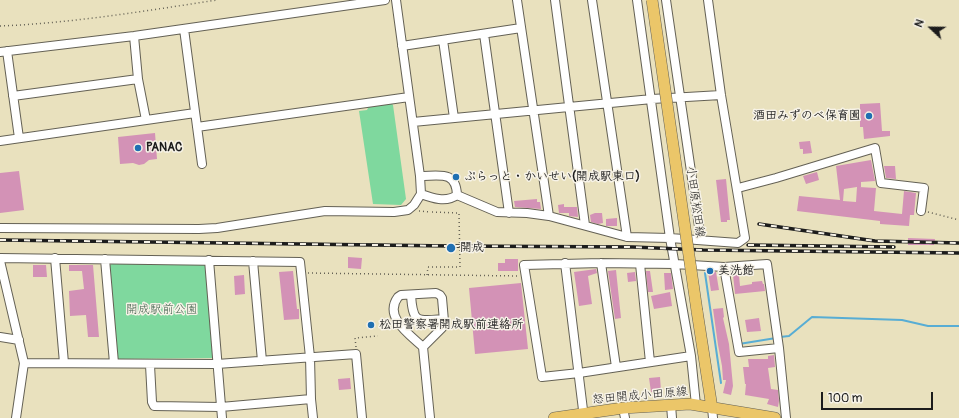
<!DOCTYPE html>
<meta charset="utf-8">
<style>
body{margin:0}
#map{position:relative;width:959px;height:418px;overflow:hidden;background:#e9e1be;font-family:Pangolin,sans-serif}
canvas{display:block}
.north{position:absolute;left:911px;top:8px;width:40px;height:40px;-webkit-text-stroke:3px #f7f3e8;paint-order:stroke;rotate:292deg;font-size:11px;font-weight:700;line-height:16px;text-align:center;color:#1c1c1c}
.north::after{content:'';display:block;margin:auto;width:14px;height:18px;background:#1c1c1c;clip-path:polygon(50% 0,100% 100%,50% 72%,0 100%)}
.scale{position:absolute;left:821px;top:392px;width:112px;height:18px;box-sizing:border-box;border:2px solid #1c1c1c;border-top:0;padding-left:5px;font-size:12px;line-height:14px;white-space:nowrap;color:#1c1c1c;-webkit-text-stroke:3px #f7f3e8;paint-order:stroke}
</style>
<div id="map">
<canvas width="959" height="418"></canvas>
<div class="north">N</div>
<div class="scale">100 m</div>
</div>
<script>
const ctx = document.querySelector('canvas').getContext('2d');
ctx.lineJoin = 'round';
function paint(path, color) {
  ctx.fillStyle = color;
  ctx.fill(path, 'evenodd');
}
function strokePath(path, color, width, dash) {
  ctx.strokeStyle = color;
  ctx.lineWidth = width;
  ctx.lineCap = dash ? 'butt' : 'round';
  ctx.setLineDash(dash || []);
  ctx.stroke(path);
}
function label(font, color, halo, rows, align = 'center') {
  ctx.font = font + ' Pangolin,"Klee One",sans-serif';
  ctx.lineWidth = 3;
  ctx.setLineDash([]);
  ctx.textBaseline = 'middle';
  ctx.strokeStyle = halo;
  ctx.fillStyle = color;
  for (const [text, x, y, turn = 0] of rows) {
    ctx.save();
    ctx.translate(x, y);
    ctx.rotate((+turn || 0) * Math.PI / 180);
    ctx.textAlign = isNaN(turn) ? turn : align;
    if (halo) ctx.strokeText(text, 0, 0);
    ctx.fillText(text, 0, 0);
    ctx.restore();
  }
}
paint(new Path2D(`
 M391,103L393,105L406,199L401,205L373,204L359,111L367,110L369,106Z
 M114,262H206L215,358L117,359L109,266Z`), '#7fd89e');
strokePath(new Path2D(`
 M705,273L721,383
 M780,337L789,336L812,317L902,320L928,326H959
 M739,344L776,338`), '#58add4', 2);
paint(new Path2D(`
 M880,103L882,131H890V136L864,139L863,127H860V104Z
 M155,133L157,159L149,160L144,164L139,165L133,163L120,164L118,137Z
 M810,141L812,153L803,154V149H800L799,142Z
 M871,160L875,181L861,182V187H859L876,188L874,211L902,214L904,191L916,193L914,215H910L909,226L880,224V221L797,211L799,196L840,200L836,166ZM857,187L856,202L843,201L844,189Z
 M884,166H895L896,179L886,178Z
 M19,171L24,210L0,213V173Z
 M817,172L819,180L806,184L803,176Z
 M726,179L730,220H727V222H721L716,180Z
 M537,199V202H540L541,209L515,207L514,201Z
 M564,204V207H577L578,217L569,216V213H559L558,205Z
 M595,213H602L603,223L598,224L591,222L590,215Z
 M617,218V226H606V219Z
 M908,238L935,239L934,245H908Z
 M348,257L362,258L361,269L348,268Z
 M505,259H518V271H498V263H505Z
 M33,265H46L47,277H33Z
 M69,265H93L99,337H88L86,315L70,316L69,291L84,289L82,271H69Z
 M596,269L597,273L588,276L592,304L579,306L574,272Z
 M616,270L621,318L615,319L608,271Z
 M293,271L297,309H299V319L284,320L279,272Z
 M646,271H650L653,292H648Z
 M635,272L636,281L628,282L627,273Z
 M708,272H716L719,290L711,291Z
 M664,273H671L673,289L665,290Z
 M244,275L245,294L235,295L234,276Z
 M733,275H739L740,286L752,284V282L762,281L763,284H764L765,291L735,294Z
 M521,283L528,349L475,354L469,288Z
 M670,292L672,306L654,309L651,296Z
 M723,308L724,317L723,318L729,344L733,386L731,395L723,393L726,380H723L722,366L718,345L713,309Z
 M759,318L761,331L747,332L745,320Z
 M774,355L775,367L768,368L771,389L778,390L779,401L778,407L767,404L769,399L745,395L746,384H745L743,367H749L748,359H768V356Z
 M660,377L661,391L651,392L649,378Z
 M350,378L351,389L339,390L338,379Z`), '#d392b6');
const minor = new Path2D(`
 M517,0L549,216
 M555,0L585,225
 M592,0L627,237
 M666,0L701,240
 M708,0L721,95L745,238L738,243L670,238L691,356L579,373L542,377L524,265L601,263L675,264L724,267L767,264L779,348L786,418
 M184,29L202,164
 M484,34L509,213
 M134,36L138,79
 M443,40L454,118
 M402,46L521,28
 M7,51L19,138
 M0,52L134,36L385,0
 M13,96L138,79L146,120
 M413,122L652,99L721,95
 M197,127L409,97
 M0,141L195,113
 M420,176C439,176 456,170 457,195C446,203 432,198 421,194
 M738,188L776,178L875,148L881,183L924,188L921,211
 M457,195L497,212L527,213L549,216L627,237L670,238L637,0
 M0,228L199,229L217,228L325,211L394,212L408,210L414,205L421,194L420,176L396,0
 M0,258L300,262L310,357L311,399L313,418
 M55,258L64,363
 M105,259L114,363
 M209,260L222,418
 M0,261L24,363L16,418
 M253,261L262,361
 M565,263L584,418
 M601,263L616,367
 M640,264L650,362
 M724,267L739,352L779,348
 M411,295C413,324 417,321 444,319
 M0,337L19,340
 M423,347L442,328L444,321L442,298L440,295L436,293L401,295L398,297C383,317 410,335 423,347L430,418
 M691,356L696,405
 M24,363L217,364L356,354L362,418
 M150,365L152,402L154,406L221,407L311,399
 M671,405L672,418
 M623,408L625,418
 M712,408L713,418`);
const major = new Path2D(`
 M697,311L712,408
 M554,418L623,408L690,404L775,418`);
strokePath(minor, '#646155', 10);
strokePath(major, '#646155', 12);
strokePath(new Path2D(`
 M0,26C73,23 145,11 217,0
 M419,211L431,212
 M928,212L959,220
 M308,273L518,276
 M427,275L428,267
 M356,347L355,338L378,336`), '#646155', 1.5, [1, 3]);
strokePath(minor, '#fff', 8);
strokePath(major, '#ebc669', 11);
const rail = new Path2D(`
 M759,224L875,241L959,243
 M0,240L451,246L633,247L703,250L959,253
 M748,245L894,247`);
strokePath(rail, '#1c1c1c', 3.5);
strokePath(rail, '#f7f3e8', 2, [6]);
const majorBridge = new Path2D(`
 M652,0L697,311`);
strokePath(majorBridge, '#646155', 12, []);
strokePath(new Path2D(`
 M428,267H460L459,213L431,212`), '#646155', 1.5, [1, 3]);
strokePath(majorBridge, '#ebc669', 11);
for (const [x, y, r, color] of [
 [869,116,4,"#1f6fb2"],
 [138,148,4,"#1f6fb2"],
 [456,177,4,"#1f6fb2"],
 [451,248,5,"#1f6fb2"],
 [710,271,4,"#1f6fb2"],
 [371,325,4,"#1f6fb2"]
]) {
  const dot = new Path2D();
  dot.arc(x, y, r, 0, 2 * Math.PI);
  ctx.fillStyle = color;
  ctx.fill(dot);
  strokePath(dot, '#f7f3e8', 1.5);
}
label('bold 12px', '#1c1c1c', '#f7f3e8', [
 ["酒田みずのべ保育園",861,116,"right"],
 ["PANAC",146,148],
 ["ぷらっと・かいせい(開成駅東口)",464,177],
 ["開成",460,248],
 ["美洗館",718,271],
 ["松田警察署開成駅前連絡所",379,325]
], 'left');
label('12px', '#1c1c1c', '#f7f3e8', [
 ["小田原松田線",695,202,82],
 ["怒田開成小田原線",640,396,-5]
]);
label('12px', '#3f5e4a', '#f7f3e8', [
 ["開成駅前公園",162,310]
]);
</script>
